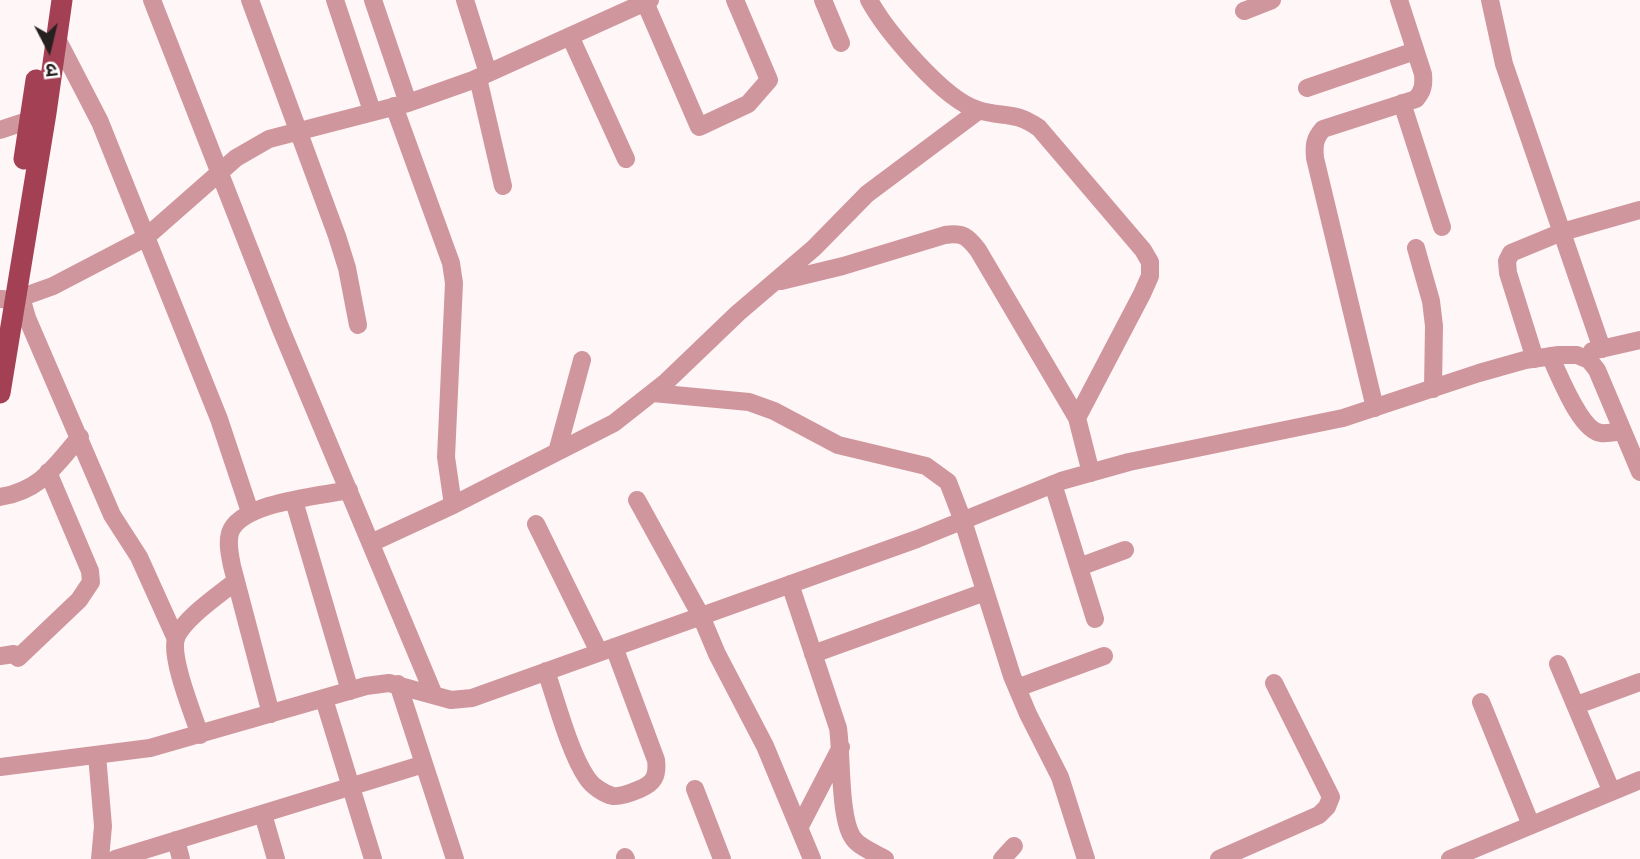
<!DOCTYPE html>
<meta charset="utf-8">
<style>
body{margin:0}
#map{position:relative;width:1640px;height:859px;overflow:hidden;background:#fef6f7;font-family:Cabin,"Noto Sans Devanagari",sans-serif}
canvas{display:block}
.north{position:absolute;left:14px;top:14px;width:70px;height:70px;-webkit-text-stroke:5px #fff;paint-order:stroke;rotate:173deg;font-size:19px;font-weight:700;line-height:28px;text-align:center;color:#272021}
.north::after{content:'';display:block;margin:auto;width:24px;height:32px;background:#272021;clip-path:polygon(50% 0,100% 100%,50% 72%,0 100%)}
</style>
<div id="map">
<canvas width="1640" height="859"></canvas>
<div class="north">उ</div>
</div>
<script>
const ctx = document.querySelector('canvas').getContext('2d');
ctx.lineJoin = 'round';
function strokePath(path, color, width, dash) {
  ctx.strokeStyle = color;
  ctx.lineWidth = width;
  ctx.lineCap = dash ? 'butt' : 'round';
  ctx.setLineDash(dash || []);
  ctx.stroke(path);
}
strokePath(new Path2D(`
 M152,0L280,327L434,695
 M250,0L337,236L347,268L358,325
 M335,0L372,111
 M373,0L408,103
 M465,0L488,73
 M644,0L699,127L748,104L769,80L735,0
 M823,0L841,43
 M869,0C886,31 944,100 978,110C1003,118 1013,110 1039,128L1143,250L1150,262V276L1142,294L1077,418
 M1490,0L1504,64L1602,349
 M1244,11L1272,0
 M570,36L626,159
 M56,37L100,122L219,419L250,512
 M478,78L503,186
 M1307,88L1415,51
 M1402,103L1442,227
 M394,106L451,263L454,283L446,457L453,505
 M0,130L30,120
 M1416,248L1431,301L1434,326L1433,389
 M781,281L843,266L945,235C963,232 968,237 978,250L1077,418L1091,473
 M21,297L27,318L112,515L139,557L176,639
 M1,299L14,300L53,286L145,238L236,158L269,139L408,103L473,80L650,0
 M1592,351L1640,340
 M1550,356C1559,374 1580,431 1601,433C1607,434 1616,432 1623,431
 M1535,359L1508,273L1507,261L1511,253L1562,232L1640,210
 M653,393L749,402L774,411L838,445L926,466L948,482L963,521L1012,676L1028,714L1060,777L1086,859
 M1375,408L1315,158C1314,146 1314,139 1323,129L1416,99C1423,91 1424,85 1423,74L1399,0
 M557,452L582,360
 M1053,484L1095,619
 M0,497C41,490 54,467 80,437
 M637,500L701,616L717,654L765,746L812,859
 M294,501L350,691
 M536,524L599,652
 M371,543L453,505L614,423L666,382L738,313L814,248L867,194L978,111
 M1079,567L1125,550
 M790,584L838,728C842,754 839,819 853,838C859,847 875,853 885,859
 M813,654L985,592
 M0,656L14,654L18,658L79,600L91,582L90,571L48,472
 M1558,664L1611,790
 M546,671C556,700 570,754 587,778C592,786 604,794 613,796C620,797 633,792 640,789C654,783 658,776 656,760L614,647
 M398,684L455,859
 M1017,688L1104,656
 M324,699L373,859
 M1481,702L1531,825
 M1577,705L1640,682
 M271,714L232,566C230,555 227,544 230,533C240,502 321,496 349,490
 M200,735C193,714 170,658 176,638C183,619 220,594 236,581
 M97,755L103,826L100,859
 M0,767L150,748L366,686L389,683L451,700L472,698L917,539L1061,481L1129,462L1343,418L1479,373L1525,360L1559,355H1577L1589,360L1597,370L1640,472
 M695,789L722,859
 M263,814L276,859
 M799,828L841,747
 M176,840L181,859
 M625,857L626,859
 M115,859L424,764
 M1002,859L1014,846
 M1219,859L1319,815L1327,807L1331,797L1274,683
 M1450,859L1640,780`), '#d0969d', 18);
strokePath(new Path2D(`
 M24,159L36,80
 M0,393L46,113L62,0`), '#a34053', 21);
</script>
